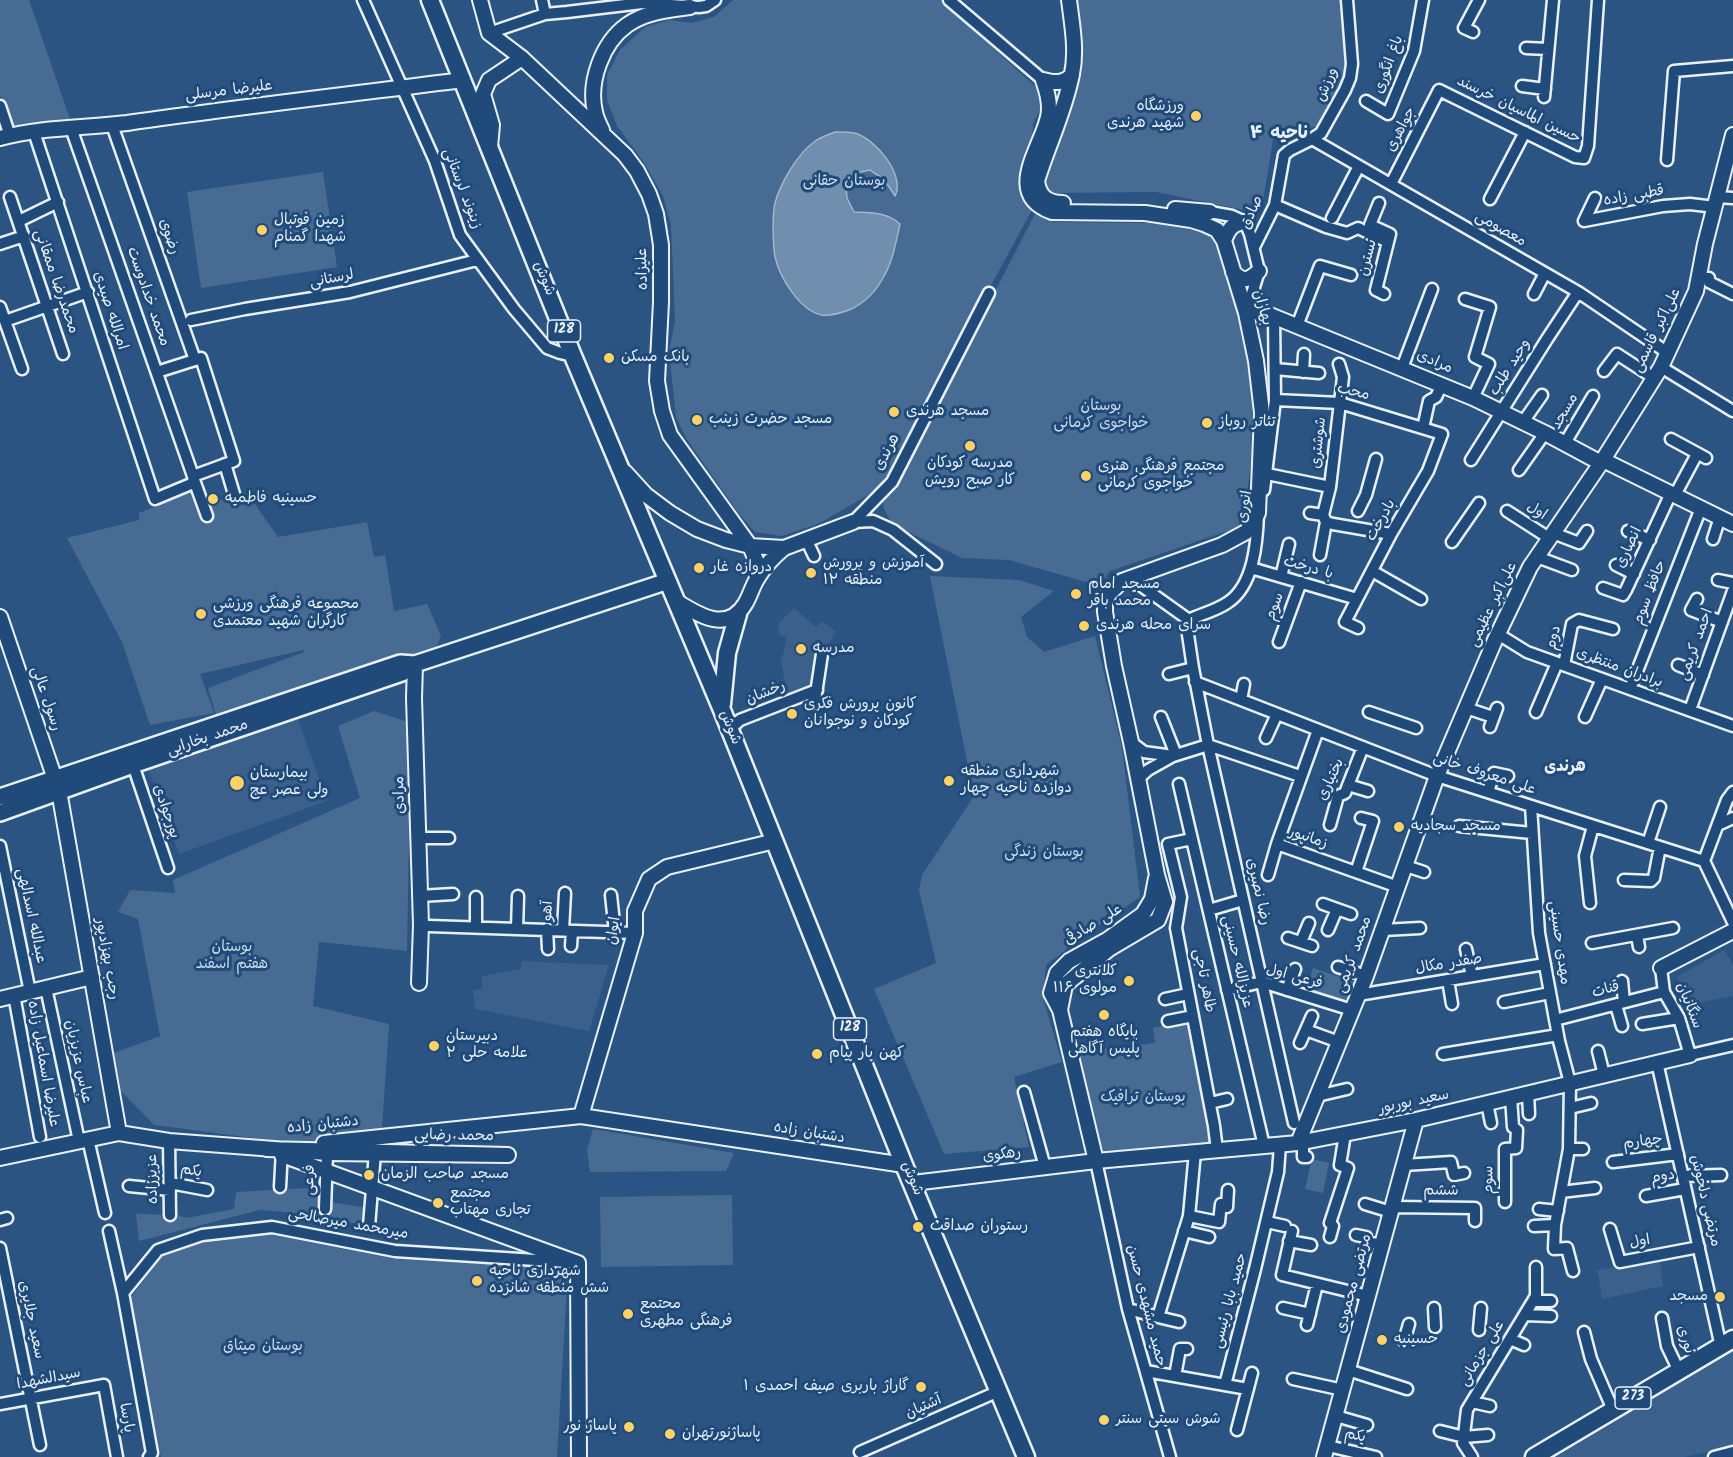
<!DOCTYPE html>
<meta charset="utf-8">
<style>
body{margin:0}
canvas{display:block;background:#2b5482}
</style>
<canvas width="1733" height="1457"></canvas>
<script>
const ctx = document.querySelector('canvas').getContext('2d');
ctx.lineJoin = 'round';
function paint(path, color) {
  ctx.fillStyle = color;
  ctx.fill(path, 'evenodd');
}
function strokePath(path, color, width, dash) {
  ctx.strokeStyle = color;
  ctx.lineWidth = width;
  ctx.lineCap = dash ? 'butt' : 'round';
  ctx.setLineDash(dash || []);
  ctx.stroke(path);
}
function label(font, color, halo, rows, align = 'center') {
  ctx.font = font + ' Kalam,"Playpen Sans Arabic",sans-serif';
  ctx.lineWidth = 6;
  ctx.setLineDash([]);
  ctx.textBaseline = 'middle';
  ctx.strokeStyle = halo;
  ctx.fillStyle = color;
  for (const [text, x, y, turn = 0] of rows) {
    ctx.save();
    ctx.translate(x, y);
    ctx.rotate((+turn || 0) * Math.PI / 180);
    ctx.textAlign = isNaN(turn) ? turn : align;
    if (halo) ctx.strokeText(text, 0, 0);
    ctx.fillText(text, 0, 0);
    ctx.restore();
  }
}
paint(new Path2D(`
 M794,608L816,627L823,621L836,632L830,642L827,652L818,646L812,686L788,697L781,663L787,637L779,635L778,624Z
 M295,711L327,801L179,854L147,765Z
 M1724,950L1733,965V996L1687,1005L1677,977Z
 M522,961L609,965L589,1031L475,1009L473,990L482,989V976L520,969Z
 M1660,1260L1663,1286L1602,1299L1597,1270Z
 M1733,1351V1446L1685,1457H1556Z`), '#3a608b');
paint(new Path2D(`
 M0,0H29L70,119L10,126L0,94Z
 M733,0H940L1037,88L1044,102L1033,124L1032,142L1023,172V190L1032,210L930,398L895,471L875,491L820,523L782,536L755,532L740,515L713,477L686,438L676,417L669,352L675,321L671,225L663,196L643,161L617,126L607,100V75L620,50L645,27L670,20L691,23L714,17Z
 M1075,0H1342L1348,63L1343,87L1318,127L1295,128L1274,134L1262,207L1258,213L1156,192L1050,193L1044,188L1072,106L1078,76Z
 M323,172L337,267L201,288L187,192Z
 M1035,214L1053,222L1151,223L1208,233L1219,250L1241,315L1245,334L1252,406L1251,462L1244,519L1236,528L1110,571L1100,586L1009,560L962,558L892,524L884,509L883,501L891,492Z
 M193,487L197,506L247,493L278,537L367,522L374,557L385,555L394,611L427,604L441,636L437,646L217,718L208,688L304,652V650L200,674L214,713L150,725L122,642L67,538L139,520V513L156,506L155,503Z
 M930,576L1019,580L1054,591L1021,617L1027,637L1044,652L1095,636L1122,747L1140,897L1081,938L1046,965L1043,998L1062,1062L1014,1077L1029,1147L944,1154L874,989L936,963L919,890L922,875L974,796Z
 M374,711L411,723L407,951L319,942L313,1006L389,1024L381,1143L284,1142L154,1125L121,1091L114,1053L160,1036L138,919L118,912L130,890L175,893L173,880L360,798L338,726Z
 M1313,968L1355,982L1348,1004L1306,991Z
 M1188,1021L1209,1144L1099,1157L1075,1052L1155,1043L1153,1028Z
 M593,1129L734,1153L726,1171L590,1172L587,1150Z
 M1312,1159L1329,1163L1323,1193L1305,1189Z
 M328,1187L330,1202L369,1208V1226L305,1214L260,1210L139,1241L136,1214L178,1215L186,1218L234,1209L236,1192Z
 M732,1195L733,1265L601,1267L600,1197Z
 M273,1235L394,1259L568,1269L557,1457H161L131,1297L163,1256L204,1242Z`), '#476b93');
const water = new Path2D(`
 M835,132C841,132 848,132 854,133C874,137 906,175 895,196C888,184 882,177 870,170L856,173L846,185L847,198L854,212C871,213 887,212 900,224C896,241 893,261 884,276C876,292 865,303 849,310C841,313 831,316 822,315C800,311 780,278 775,257C773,246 772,214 775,203C780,184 798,153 814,142C820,137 828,135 835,132Z`);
paint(water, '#708ead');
strokePath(water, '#a0b6cb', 1.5);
const minor = new Path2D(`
 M363,0L435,161L460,235L514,309L547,348L560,353L573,356
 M542,0L545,14
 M949,0L1043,80
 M1473,32L1464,28L1479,0
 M489,33L545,14L567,12L642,3L699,7L706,6L715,0
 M1526,48L1548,49
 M1522,86L1545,89
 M1544,97L1553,0
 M1366,101L1388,114L1414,51L1423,0
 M0,106L10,136
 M112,125L195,360
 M71,128L193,476
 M34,132L155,499L191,484L194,480L193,476L234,461L201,358L157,372
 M1312,139L1578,292L1668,353
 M1667,160L1674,71L1733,66
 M1391,184L1439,90L1575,157L1584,158L1588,146L1598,0
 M10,197L63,354
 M1717,197L1733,198
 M1595,198L1584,221L1663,206L1690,204L1715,207
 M1490,199L1525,132
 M1379,203L1370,225L1390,234L1376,290L1384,294
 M1275,205L1326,227L1347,233L1358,228L1388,242
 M1210,212L1232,216L1245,222L1250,234L1259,271L1246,313
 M1332,218L1359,166
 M19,221L58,202
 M0,244L24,236
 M1254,247L1275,205L1284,155L1290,150L1312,139L1321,133L1345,90L1350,78L1352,64L1347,0
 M1699,278H1709V282L1733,294
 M1534,294L1545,273
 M1465,299L1490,307L1475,357L1489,364L1473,398
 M0,307L22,369
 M191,320L245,309L350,292L477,260
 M5,321L88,292
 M1297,326L1320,266L1351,275
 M1661,367L1733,411
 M1402,368L1432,289
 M1275,369L1319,373
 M1604,371L1617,354L1654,378
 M1303,372L1304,354
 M1275,400L1340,403L1442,434L1428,471L1391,534L1345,622L1358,628
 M1523,422L1542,395
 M1423,428L1429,401L1436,397L1442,384
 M1671,439L1706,458
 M1565,443L1593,396
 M1471,460L1547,339L1578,292
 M225,464L234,494
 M1519,470L1545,433
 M1267,474L1330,487
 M194,480L207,516
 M1264,490L1275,400L1274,317
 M1675,495L1697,454
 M1358,511L1366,495L1376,459
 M1507,511L1549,538
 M1310,513L1323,515
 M853,522L892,482L989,293
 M853,522L873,521L893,530L936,564
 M1326,522L1333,524L1391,534
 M1628,531L1650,540
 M1553,533L1579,543L1587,531
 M806,539L814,556
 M1713,539L1720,517
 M1452,542L1479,503
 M1320,555L1326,522L1323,515L1330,487L1343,377L1339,364
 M1537,557L1572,570
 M1616,565L1634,574
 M1251,568L1357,599
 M1372,571L1421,599
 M1281,577L1289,544
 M1718,580L1733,583
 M1123,582L1140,585L1189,620
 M1603,588L1623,595L1626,590L1671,493
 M1697,599L1691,610L1722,622
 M1189,620L1187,628L1193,668L1208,745L1294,1123
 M1189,620C1201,614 1215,611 1227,603C1254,586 1257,542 1258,514
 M1498,634L1527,652L1733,726
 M1279,642L1301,582
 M1564,665L1572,624L1579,620L1613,629
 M1678,665L1703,675
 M1169,674L1193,668
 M1195,682L1437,776L1704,861L1733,922
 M1630,689L1701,508
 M815,700L822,654
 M1241,700L1244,684
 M1466,708L1493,717
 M1690,710L1733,591
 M1369,712L1416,728
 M1536,712L1557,663
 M1161,717L1176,755
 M1585,717L1602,679
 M1490,727L1497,708
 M729,730L740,720L817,690
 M1318,730L1277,844L1398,887
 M1266,738L1277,714
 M1131,742L1144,752L1173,756L1148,770L1138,779
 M1173,756L1208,745L1300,776
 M133,765L168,868
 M1179,784L1264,1146
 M1348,785L1368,791
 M1488,792L1494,773L1508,776
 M1531,806L1539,933L1559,1041L1570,1083L1569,1149L1555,1225L1554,1249L1567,1248L1573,1271
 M1330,825L1338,796L1345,793L1363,747
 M1718,825L1733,818
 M1459,826L1532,833
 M418,838H449
 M1192,839L1168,844L1181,897L1176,928L1214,1126L1217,1150
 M1648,843L1660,807
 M0,846L30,992
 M1704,861L1727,800L1733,792
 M1406,866L1424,872
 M1356,872L1373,821L1361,818
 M1268,875L1277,844
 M1624,880L1651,881L1654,878L1660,847
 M611,895L615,932
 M420,896L453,894
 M1590,903L1585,856L1593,826
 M1323,904L1351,914
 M1209,910L1243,900
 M429,926L635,933
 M476,927V897
 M517,929L518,896
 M547,929L548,949
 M563,930L565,893
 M1328,930L1337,909
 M1383,930L1420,928
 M1637,935L1639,947
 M1288,938L1312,946
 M1301,942L1309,923
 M1592,943L1673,928
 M571,946L572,931
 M1466,949L1472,976
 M1338,967L1366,976
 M1661,968L1664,992L1679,1018L1690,1055L1733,1045
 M1448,980L1452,1004
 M1622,981L1624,1002
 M46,988L79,1141
 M1227,990L1262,982L1352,1010
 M1287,990L1295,969
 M14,995L40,1137
 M1358,995L1545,964
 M1165,999L1188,994
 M1504,1002L1550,993
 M1616,1005L1622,1026
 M1555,1020L1664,992
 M1168,1021L1193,1016
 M1642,1024L1679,1018
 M1306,1030L1339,1042
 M1300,1043L1312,1016
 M1598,1051L1604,1075
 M1443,1054L1558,1035
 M1657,1062L1721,1347
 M1024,1092L1045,1167
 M1528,1093L1529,1114
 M1317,1096L1347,1089
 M1210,1103L1227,1099
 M1487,1103L1491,1123
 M1570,1108L1591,1103
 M88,1139L105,1213
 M169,1141L170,1215
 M1303,1142V1157H1307
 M1569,1149H1583
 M1096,1161L1128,1309L1170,1457
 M1613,1162L1678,1154
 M1404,1165L1451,1162L1454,1175L1464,1173
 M1683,1176L1721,1175
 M170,1183L207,1190
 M129,1186L170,1190
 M280,1187L282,1150
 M1561,1192L1595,1188
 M1646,1196L1685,1189
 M1505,1202V1149L1516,1148L1517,1130L1513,1127L1511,1097
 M1365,1204L1391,1212
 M1393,1207L1475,1208V1221
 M325,1209L327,1153
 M1539,1209L1558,1211
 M1189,1216L1219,1222L1221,1204L1227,1207L1228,1190
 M0,1220L7,1218
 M1267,1222L1285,1226
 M369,1226L375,1153
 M1534,1226L1555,1225
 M1610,1229L1620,1262L1699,1247
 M109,1231L123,1293
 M1184,1231L1209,1237
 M1292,1231L1282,1275L1368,1296
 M1356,1235L1366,1237L1367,1243L1383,1244
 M1330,1237L1333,1226L1330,1223L1348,1168L1340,1165L1345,1134
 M1289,1241L1311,1245
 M0,1248L40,1445
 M1533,1301H1551
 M1283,1308L1310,1314
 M1434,1308L1435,1327
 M1128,1309L1158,1317L1189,1216L1195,1152
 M1525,1315L1551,1316
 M1158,1317L1179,1322
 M1662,1318L1667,1346L1679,1371
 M1307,1325L1317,1284
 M1479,1330L1481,1308
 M1584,1332L1591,1359L1613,1410
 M1510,1339L1524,1345
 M1404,1341L1409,1324
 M1348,1370L1407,1389
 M1146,1371L1225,1385L1255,1269L1278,1172L1280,1145
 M1175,1376L1180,1349H1187
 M1293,1379L1343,1390
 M1225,1385L1248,1389
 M1472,1402L1490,1406
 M0,1404L104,1385L117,1457
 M1336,1416L1367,1425
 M1237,1430L1252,1373
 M1440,1431L1464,1437L1488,1435
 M1328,1446L1376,1457
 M860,1452L999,1391
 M149,1457L152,1453L123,1293L158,1250L202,1235L272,1227L395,1251L567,1262
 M1472,1457L1463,1443L1467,1410L1536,1296V1267
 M1714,1457L1733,1452`);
const tertiary = new Path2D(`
 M480,0L489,33L522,58L625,155L637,171L649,194L656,214L661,245V302L657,381L662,411L670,435L750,546L761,572
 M1043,80C1047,91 1051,105 1048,117C1041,149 1003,194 1052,212L1145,213L1191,220L1204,224L1217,230L1224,241L1246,313L1256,361L1262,413L1258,513L1251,526L1246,532L1222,545L1122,581L1109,594L1105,603V612L1114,666L1131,742L1157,875L1165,902L1158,920L1109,949L1065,985L1060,1010
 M1043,80C1055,83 1063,84 1072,75
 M602,130C599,124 596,118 595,112C588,82 602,43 627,25C645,12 668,10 690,7
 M0,138C41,127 85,128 127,123C239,107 351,94 463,80
 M490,147L492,125L483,94L489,80L522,58
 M1063,203C1047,203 1039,196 1037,181C1048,145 1065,111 1072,74C1077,50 1072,24 1069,0
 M1175,209L1210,212
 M1224,241C1228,230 1232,223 1245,222
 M1233,272C1244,283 1249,280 1259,271
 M1246,313L1255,312L1265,313L1473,398L1545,433L1601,463
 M1603,460L1733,524
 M625,472L646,495L670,513L697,529L726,540L750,546L784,548L853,522
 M676,601C697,614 727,634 745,604C750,596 752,587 757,579C764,567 773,557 784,548
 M0,617L59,791L119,1133
 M415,664L414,698L421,925L419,983
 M1661,968L1733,931
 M0,999L92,977
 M581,1116L635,933V911L649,879L667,867L775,841
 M324,1143L581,1116L904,1165
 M1298,1143L1366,976L1437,776L1495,640L1530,567L1601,463L1661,367L1696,291L1705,244L1733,135
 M282,1155L578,1263L579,1457
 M0,1158L119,1133L169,1141L327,1153L508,1155L266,1149
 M1096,1161L1060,1010L1051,993L1057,973L1069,961L1107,940L1143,914L1152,899L1156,878
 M913,1183L1096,1161L1298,1143L1416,1120L1690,1055
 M1324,1457L1416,1120`);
const secondary = new Path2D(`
 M0,797L400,663L415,664
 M0,813L133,765L402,673L415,664L668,581`);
const primary = new Path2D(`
 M430,0L573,356L722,710L904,1165L1026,1457
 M722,704L727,653L738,614
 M1534,1457L1733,1339`);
strokePath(minor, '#e8f1f8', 15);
strokePath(tertiary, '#e8f1f8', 18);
strokePath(secondary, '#e8f1f8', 20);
strokePath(primary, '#e8f1f8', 21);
strokePath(minor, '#1f4a7a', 10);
strokePath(tertiary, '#1f4a7a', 14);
strokePath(secondary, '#1f4a7a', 15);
strokePath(primary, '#1f4a7a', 16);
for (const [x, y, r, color] of [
 [1196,116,6,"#ffd166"],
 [262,230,6,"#ffd166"],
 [609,358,6,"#ffd166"],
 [894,412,6,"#ffd166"],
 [697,420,6,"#ffd166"],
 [1207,423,6,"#ffd166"],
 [970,446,6,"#ffd166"],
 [1086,476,6,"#ffd166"],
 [213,499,6,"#ffd166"],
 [699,568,6,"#ffd166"],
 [811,573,6,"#ffd166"],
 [1076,594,6,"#ffd166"],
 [201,614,6,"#ffd166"],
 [1084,626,6,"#ffd166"],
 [801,649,6,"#ffd166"],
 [792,714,6,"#ffd166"],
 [949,781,6,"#ffd166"],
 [237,783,8,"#ffd166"],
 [1399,827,6,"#ffd166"],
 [1129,981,6,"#ffd166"],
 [1104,1015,6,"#ffd166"],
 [434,1046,6,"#ffd166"],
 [817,1054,6,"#ffd166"],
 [369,1175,6,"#ffd166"],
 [438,1203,6,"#ffd166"],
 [918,1227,6,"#ffd166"],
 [477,1281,6,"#ffd166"],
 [1720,1297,6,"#ffd166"],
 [628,1314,6,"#ffd166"],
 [1382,1340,6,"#ffd166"],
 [921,1387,6,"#ffd166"],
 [1104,1420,6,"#ffd166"],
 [629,1427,6,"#ffd166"],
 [670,1434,6,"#ffd166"]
]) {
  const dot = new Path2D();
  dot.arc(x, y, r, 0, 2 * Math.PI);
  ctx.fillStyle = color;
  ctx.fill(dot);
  strokePath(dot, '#1f4a7a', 2);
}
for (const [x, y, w] of [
 [564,331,33],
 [850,1029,33],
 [1633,1398,36]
]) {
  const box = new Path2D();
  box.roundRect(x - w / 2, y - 11, w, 22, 4.5);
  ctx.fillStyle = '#1f4a7a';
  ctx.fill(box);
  strokePath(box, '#e8f1f8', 1.5);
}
label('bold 14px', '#e8f1f8', null, [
 ["128",564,331],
 ["128",850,1029],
 ["273",1633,1398]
]);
label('15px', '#e8f1f8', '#1f4a7a', [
 ["باغ انگوری",1390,65,-70],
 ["ورزش",1328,85,-67],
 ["علیرضا مرسلی",229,92,-7],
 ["حسین الماسیان خرسند",1518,111,26],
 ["جواهری",1402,130,-63],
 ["زینوند لرستانی",461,189,69],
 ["قطبی زاده",1634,197,-10],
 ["صادق",1253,213,-66],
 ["معصومی",1500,230,30],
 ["رضوی",168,237,71],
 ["نسترن",1369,258,-76],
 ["علیزاده",644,269,-91],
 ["شوش",543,279,68],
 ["لرستانی",332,280,-11],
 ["محمدرضا ممقانی",55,282,71],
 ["محمد خدادوست",147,297,71],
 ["بهاران",1261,308,74],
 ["امرالله صیدی",109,311,72],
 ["علی‌اکبر قاسمی",1658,331,-64],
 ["مرادی",1434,363,23],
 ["وحید طلب",1511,368,-58],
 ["محب",1353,393,13],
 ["مسجد",1566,412,-60],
 ["شوشتری",1320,443,-84],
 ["هرندی",888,453,-62],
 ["انوری",1246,507,-81],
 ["اول",1536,512,33],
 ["بادرخت",1382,521,-61],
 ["انصاری",1630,548,-65],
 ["با درخت",1308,569,16],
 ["حافظ سوم",1651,593,-69],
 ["علی‌اکبر عظیمی",1494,605,-64],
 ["سوم",1276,607,-70],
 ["دوم",1555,638,-77],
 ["احمد کریمی",1697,645,-70],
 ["برادران منتظری",1619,669,20],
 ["رخشان",766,694,-22],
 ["رسول عالی",45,699,71],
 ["شوش",729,728,68],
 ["محمد بخارایی",208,739,-19],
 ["علی معروف خانی",1484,775,18],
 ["بختیاری",1332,780,-65],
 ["مرادی",401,795,-92],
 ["پورجوادی",165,812,71],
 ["زمانپور",1308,839,19],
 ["رضا نصیری",1257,892,77],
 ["آهو",549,911,-87],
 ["عبدالله اسدالهی",30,916,78],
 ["علی صادقی",1094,926,-32],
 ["ایوان",615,931,-82],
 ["مهدی حسینی",1558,943,82],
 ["محمد کریمی",1355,955,-70],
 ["رجب بهزادپور",106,959,80],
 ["عزیزالله حسینی",1236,962,77],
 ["صفدر مکال",1449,965,-9],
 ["فرعی اول",1294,978,15],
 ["طاهر تاجی",1203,981,79],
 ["قنات",1606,991,-15],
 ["سنگانیان",1688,1006,68],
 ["عباس عزیزیان",77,1062,78],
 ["علیرضا اسماعیل زاده",42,1064,80],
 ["سعید بوربور",1414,1103,-12],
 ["دشتبان زاده",323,1126,-6],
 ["دشتبان زاده",809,1134,9],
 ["محمد رضایی",454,1137,1],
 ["چهارم",1643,1143,-7],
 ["رهکوی",1002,1156,-7],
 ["یکم",191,1172,11],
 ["دوم",1663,1178,-11],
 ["عزیززاده",154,1179,-91],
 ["شوش",911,1179,67],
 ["فرعی",311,1180,-88],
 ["سوم",1490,1180,-91],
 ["ششم",1441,1192,1],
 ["مرتضی دلخوش",1704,1201,77],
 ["میرمحمد میرصالحی",348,1225,10],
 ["اول",1640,1243,-10],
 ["مرتضی محمودی",1355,1284,-75],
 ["حمید بابا رئیسی",1231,1301,-75],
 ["حمید مشهدی حسن",1145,1306,76],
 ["سعید جلایری",30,1320,78],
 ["نوری",1684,1340,72],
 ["علی جزمانی",1483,1354,-59],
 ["سیدالشهدا",49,1380,-11],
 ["آشتیان",924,1408,-24],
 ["پارسا",125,1418,80],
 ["یکم",1355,1437,13]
]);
label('15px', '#e8f1f8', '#1f4a7a', [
 ["ورزشگاه",1184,107,"right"],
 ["شهید هرندی",1184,124,"right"],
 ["زمین فوتبال",274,221],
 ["شهدا گمنام",274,238],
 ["بانک مسکن",621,358],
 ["مسجد هرندی",906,412],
 ["مسجد حضرت زینب",709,420],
 ["تئاتر روباز",1219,423],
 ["مدرسه کودکان",970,464,"center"],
 ["کار صبح رویش",970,481,"center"],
 ["مجتمع فرهنگی هنری",1098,467],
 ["خواجوی كرمانی",1098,484],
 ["حسینیه فاطمیه",225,499],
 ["آموزش و پرورش",823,564],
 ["منطقه ۱۲",823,581],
 ["دروازه غار",711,568],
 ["مسجد امام",1088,585],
 ["محمد باقر",1088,602],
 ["مجموعه فرهنگی ورزشی",213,605],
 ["کارگران شهید معتمدی",213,622],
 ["سرای محله هرندی",1096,626],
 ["مدرسه",813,649],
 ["کانون پرورش فکری",804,705],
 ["کودکان و نوجوانان",804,722],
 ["شهرداری منطقه",961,772],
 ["دوازده ناحیه چهار",961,789],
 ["بیمارستان",250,774],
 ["ولی عصر عج",250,791],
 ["مسجد سجادیه",1411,827],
 ["کلانتری",1117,972,"right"],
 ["۱۱۶ مولوی",1117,989,"right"],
 ["پایگاه هفتم",1104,1033,"center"],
 ["پلیس آگاهی",1104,1050,"center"],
 ["دبیرستان",446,1037],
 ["علامه حلی ۲",446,1054],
 ["کهن بار پیام",829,1054],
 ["مسجد صاحب الزمان",381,1175],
 ["مجتمع",450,1194],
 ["تجاری مهتاب",450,1211],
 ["رستوران صداقت",930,1227],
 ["شهرداری ناحیه",489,1272],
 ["شش منطقه شانزده",489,1289],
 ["مسجد",1708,1297,"right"],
 ["مجتمع",640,1305],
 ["فرهنگی مطهری",640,1322],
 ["حسینیه",1394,1340],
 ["گاراژ باربری صیف احمدی ۱",909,1387,"right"],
 ["شوش سیتی سنتر",1116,1420],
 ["پاساژ نور",617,1427,"right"],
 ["پاساژنورتهران",682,1434]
], 'left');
label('15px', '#d0dde9', '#1f4a7a', [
 ["بوستان حقانی",844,182],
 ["بوستان",1101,407],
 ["خواجوی کرمانی",1101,424],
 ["بوستان زندگی",1044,853],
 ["بوستان",232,948],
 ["هفتم اسفند",232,965],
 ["بوستان ترافیک",1143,1098],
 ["بوستان میثاق",263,1347]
]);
label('bold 16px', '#e8f1f8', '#1f4a7a', [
 ["هرندی",1565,768]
]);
label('bold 18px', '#e8f1f8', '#1f4a7a', [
 ["ناحیه ۴",1279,135]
]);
</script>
